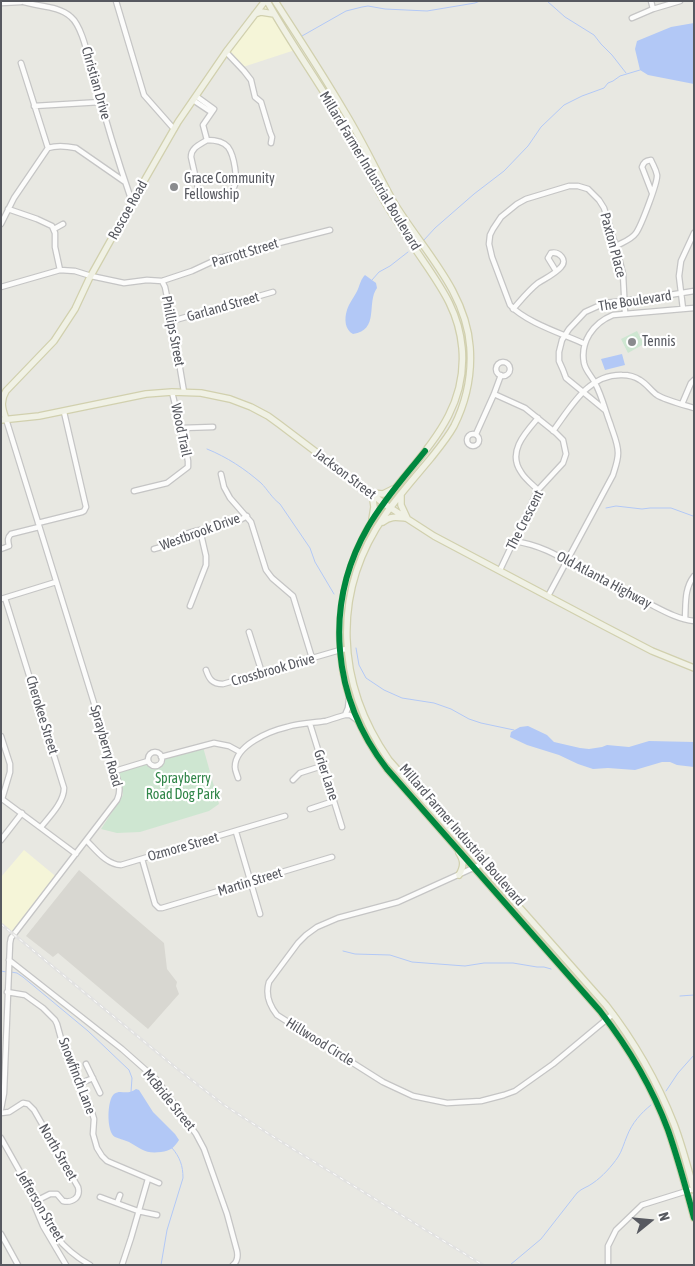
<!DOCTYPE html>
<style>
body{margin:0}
#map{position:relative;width:695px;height:1266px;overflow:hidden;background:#e8e8e2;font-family:"Asap Condensed",sans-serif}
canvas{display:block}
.frame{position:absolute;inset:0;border:2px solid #575960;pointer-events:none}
.north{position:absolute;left:625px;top:1196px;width:50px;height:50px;-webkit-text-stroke:4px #fff;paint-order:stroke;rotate:73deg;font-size:14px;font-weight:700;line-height:20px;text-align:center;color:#575960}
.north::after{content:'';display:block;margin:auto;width:18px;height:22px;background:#575960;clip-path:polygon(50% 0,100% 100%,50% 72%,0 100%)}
</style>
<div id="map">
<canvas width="695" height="1266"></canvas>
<div class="frame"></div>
<div class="north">N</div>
</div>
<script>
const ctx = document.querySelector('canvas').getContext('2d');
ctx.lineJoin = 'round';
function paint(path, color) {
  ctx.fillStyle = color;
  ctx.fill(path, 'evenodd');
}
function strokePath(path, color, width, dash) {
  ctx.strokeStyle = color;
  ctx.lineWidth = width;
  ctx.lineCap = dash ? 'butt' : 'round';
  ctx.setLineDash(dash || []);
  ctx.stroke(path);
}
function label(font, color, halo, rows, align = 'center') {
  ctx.font = font + ' "Asap Condensed",sans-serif';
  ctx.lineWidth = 4.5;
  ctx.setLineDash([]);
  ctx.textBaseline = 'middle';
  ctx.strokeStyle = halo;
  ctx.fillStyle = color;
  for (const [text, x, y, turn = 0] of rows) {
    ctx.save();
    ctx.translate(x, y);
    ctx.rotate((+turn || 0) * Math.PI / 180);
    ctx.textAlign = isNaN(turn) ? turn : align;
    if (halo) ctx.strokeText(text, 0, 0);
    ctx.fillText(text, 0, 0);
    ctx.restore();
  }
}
paint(new Path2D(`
 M264,2L295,50L243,67L226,51Z
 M24,850L59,879L13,934L1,926V877Z`), '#f5f5d8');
paint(new Path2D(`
 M79,870L164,943L167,969L177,982L176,986L179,994L148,1029L58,953L53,957L26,936Z`), '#d8d7d1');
paint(new Path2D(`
 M637,331L644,344L628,353L621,339Z
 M203,747L219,804L209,811L140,832L117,833L101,829L123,795L119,774L122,771L147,764L155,768L161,767L165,759Z`), '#cee6d1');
paint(new Path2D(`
 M694,23V84L648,75L640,70L635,49L637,41L671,27Z
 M365,275L376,283L377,288C366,303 380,330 353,334C345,330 344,319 347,310C349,303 355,296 358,289C360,284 361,279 365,275Z
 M622,354L625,365L605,370L601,359Z
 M528,726L547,735L554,742L580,748L589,749L602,747L607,745L629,747L649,741L694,742V767L677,765L670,762H662L635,770L608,768L593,769L578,764L559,755L527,745L510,737L511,732L520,727Z
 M136,1089L139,1090L153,1112L175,1134L179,1140C174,1148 170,1151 161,1152C145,1154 142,1149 129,1142C125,1140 119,1139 115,1137C106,1132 107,1100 114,1094C121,1089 126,1096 136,1089Z`), '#b2c8f6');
strokePath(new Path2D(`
 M547,1L565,17L594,35L601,44L612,55L626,73
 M302,36L346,11L362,7L368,6L385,9L427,11L475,3L480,1
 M424,240L435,228L474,194L504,171L528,146L541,127L564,105L582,96L604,88L608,83L613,81L620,76L640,70
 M372,280L379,272L390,266L408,252
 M207,449C227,457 245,469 261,483C268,490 271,497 280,504L310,548L315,562L334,594
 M606,508L616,506L642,509L650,508H671L693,516
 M356,648L359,665L366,678L384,690L402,698L434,703L451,709L469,719L481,723L514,730
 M343,951L355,954L390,955L412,962L465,966L484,963H513L537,967H544L551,969
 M1,971L6,972
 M11,972L17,973L23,977L88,1031L129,1070L132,1078L131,1092
 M680,996L694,995
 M666,1091L678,1073L694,1055
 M161,1265L167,1230L183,1178C183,1166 180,1157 172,1148
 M510,1265L541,1239L577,1193C582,1188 588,1187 593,1183C602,1177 612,1166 618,1157C622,1151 624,1143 627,1136C632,1123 641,1113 651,1105`), '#b2c8f6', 1);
const minor = new Path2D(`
 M21,1C36,7 58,5 71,17C83,27 89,62 94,77C105,119 118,161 132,202
 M116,1L144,95L174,129
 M651,1L653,9
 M1,3L21,2
 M632,18L653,9L680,1
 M226,52L244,71L251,80L255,97L261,102L270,132L272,137L271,143
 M21,63L48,148
 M196,96L214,109L203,125L207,140C215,140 223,141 228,147C234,155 239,181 233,189C231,193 226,194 223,195C213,197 205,197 198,188L191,157C191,148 199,145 207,140
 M193,100L211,112
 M34,106L101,102
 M8,209L37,219L52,226L55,233V247L60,270
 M1,224L14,198L48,148C57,145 66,146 76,148L125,182
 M54,229L63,224
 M616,246C623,242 631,240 636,233C641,226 658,182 657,175C656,169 653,165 651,160C645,161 644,162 642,167L652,193
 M162,281L165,287L172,321L184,392
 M1,287L60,270L75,271L91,276L124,283L147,280L162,281L192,271L220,258L330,230
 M513,309C521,300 529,290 538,283C546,278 555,274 561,267C568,260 559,251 551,253L548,258L556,271
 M683,309L679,276L681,261L694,233
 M172,321L273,292
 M585,344C563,334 525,322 510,305L492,257L489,244L490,235L493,229L501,217L517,204L526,199L569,186H578L588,189L599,200L604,208L617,250L623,274L625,313
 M496 369a7 7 0 1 1 14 0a7 7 0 1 1-14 0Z
 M494,394L525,408L556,433L563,440L566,454L563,463L538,490L500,570
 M682,404L691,383L694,380
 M605,410L566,378L563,370L559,361V352L562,340L569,329L585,312L605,303L663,296L694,291
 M538,418C525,433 507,452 521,472C525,479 532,484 538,490
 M181,428L213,427
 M553,431C571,407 588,374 622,375C628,375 634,376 640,380C647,384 651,391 657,395C665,400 684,405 694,408
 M467 440a6 6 0 1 1 12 0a6 6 0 1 1-12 0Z
 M476,434L494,394L501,375
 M221,474L224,487L230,498L251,522L266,570L272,578L293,596L312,658
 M134,491L167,483L188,467V461L186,450L172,392
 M38,523L82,512L84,511L86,507L64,412
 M513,541C545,545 566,561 593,576C610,586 629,594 648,603C662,610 677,619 694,621
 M1,549L9,546C8,541 7,538 11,534L39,527
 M154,549C168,546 174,540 186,534C206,526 229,528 247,516
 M548,596L613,475C615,468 618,461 618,453C618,443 613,433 610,423C605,410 602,396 595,383C592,376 586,372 584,363C580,342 593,323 613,315L694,308
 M5,598L64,788C64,802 50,816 41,827
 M1,599L56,582
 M190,606L206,565V556L200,530
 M685,619C686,604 684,589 694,576
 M249,632L262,673
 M206,670C209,679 212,684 223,684L340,650L347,649
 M349,699L348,708L345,715H350L357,720
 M310,724L342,827
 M1,736L10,764V772L2,799
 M148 759a7 7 0 1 1 14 0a7 7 0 1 1-14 0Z
 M161,757L214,743L229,746L240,752
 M115,771L148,761
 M238,778C237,774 235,771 235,767C235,745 270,731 287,727C300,723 313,723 326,721C332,719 338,717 345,715
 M293,780L300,773L322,766
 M2,799L76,854
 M310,809L334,801
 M236,832L260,914
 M1,840L22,813
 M87,841C96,850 107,865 121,865L285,816
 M142,859L155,904L159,908H162L332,857
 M482,864L398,902L338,918L317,927L306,935L298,943L269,982C265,995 269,1005 277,1015L383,1082L413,1096L447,1103L481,1101L504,1095L515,1091L553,1064L613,1014
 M9,960L122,1049L157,1080L196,1134L204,1149L227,1214L237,1251C238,1256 238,1261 233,1265
 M7,992L25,995L43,1008L55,1020L57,1024L65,1053L90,1106L94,1119L93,1134L97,1148L102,1156L107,1161L114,1164L159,1183
 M86,1064L100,1093
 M79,1084L93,1078
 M1,1109L4,1093L10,943L11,938L117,800C122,790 118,781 115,771L6,419
 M1,1113L9,1112L23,1103L28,1104L34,1110L78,1187C81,1198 72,1203 63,1201L57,1194H50L36,1201L35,1207L43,1226L66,1265
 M1,1138L56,1236C65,1248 76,1257 90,1265
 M100,1197L138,1211L157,1215
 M117,1203L120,1195
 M1,1234L18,1265
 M122,1265L131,1238L148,1179
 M608,1265V1246L616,1230L642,1205L690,1190`);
const major = new Path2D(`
 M267,1C291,44 320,84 345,127C359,152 371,179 386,204C398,224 411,243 424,262C443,290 459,313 462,348C468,416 420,453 384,503C324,584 325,689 387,769L600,1011C628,1047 652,1087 668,1130C678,1159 686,1188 694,1218
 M275,1C299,38 324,76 346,114C363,142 377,172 393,201C421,248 466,290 470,347C472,374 466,402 454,426C448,437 439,448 431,458C416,476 399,495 385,515C331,592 336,684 389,760L606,1005C634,1041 657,1081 674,1124C682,1145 688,1168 694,1190
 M255,14L261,12L274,14
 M6,419C2,409 0,401 6,391L54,341L75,309L89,279L132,202L178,122L226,52L265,1
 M1,420L39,416L146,394L172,392L201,393L230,399L251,407L268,416L279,424L386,505L434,536L604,626L652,651L694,668
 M401,494V505L407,518
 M372,519L374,507L372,493L383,494L393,489
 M383,522C390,516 396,517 405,518
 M459,853C464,861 464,866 459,875`);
strokePath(minor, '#c5c5c5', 7);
strokePath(major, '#d1d0ae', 8);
strokePath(minor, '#fcfcfb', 4.5);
strokePath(major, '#f0f1e5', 5.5);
const rail = new Path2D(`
 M1,924L175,1067L224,1105L280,1141L483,1265`);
strokePath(rail, '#e2e2e1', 3);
strokePath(rail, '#fff', 1, [4]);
strokePath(new Path2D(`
 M425,451C406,475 384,499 368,527C323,605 332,698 387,769L600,1011C628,1047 652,1087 668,1130C678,1159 686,1188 694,1218`), '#00873e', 6);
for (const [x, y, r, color] of [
 [174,187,5,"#8a8b8e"],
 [632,342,5,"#8a8b8e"]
]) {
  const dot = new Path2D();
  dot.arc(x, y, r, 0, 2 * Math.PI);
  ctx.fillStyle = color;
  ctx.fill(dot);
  strokePath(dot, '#fff', 2);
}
label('14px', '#575960', '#fff', [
 ["Christian Drive",96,83,74],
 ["Millard Farmer Industrial Boulevard",370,171,59],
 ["Roscoe Road",128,210,-61],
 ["Paxton Place",613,245,75],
 ["Parrott Street",245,253,-17],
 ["The Boulevard",635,301,-9],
 ["Garland Street",223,307,-16],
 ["Phillips Street",173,331,79],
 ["Wood Trail",181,430,78],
 ["Jackson Street",345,474,37],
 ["The Crescent",525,520,-63],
 ["Westbrook Drive",200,532,-20],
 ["Old Atlanta Highway",604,580,28],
 ["Crossbrook Drive",273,670,-16],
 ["Cherokee Street",42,715,73],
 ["Sprayberry Road",106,746,74],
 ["Grier Lane",326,775,72],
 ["Millard Farmer Industrial Boulevard",462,835,49],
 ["Ozmore Street",183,847,-16],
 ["Martin Street",250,882,-17],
 ["Hillwood Circle",320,1042,32],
 ["Snowfinch Lane",77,1076,69],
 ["McBride Street",169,1100,51],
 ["North Street",58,1152,60],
 ["Jefferson Street",40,1206,59]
]);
label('14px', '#575960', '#fff', [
 ["Grace Community",184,179],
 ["Fellowship",184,195],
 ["Tennis",642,342]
], 'left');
label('14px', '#318649', '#fff', [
 ["Sprayberry",183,779],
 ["Road Dog Park",183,795]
]);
</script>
